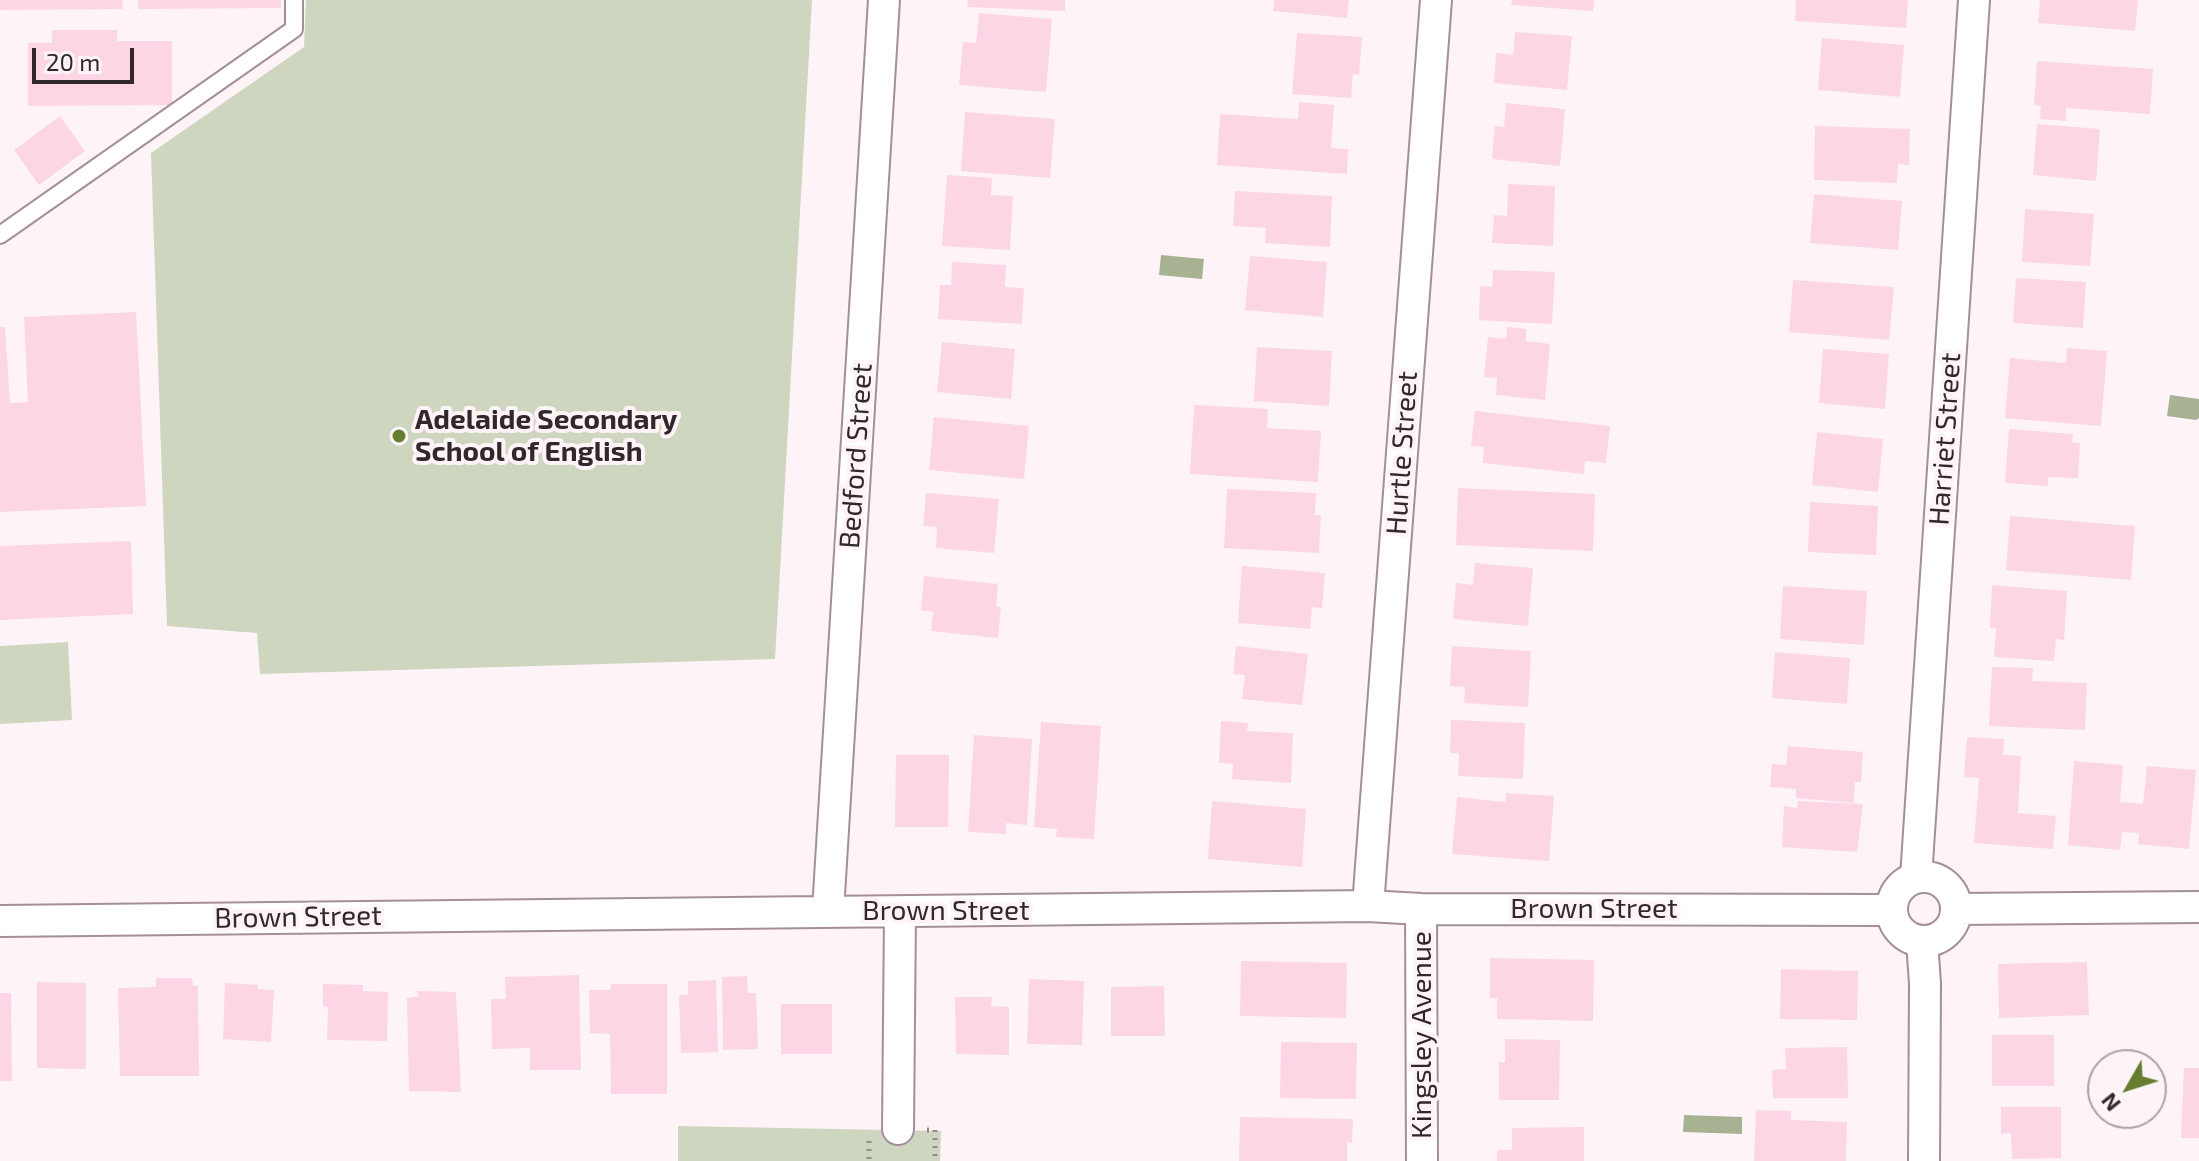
<!DOCTYPE html>
<style>
body{margin:0}
#map{position:relative;width:2199px;height:1161px;overflow:hidden;background:#fef4f8;font-family:"Exo 2",sans-serif}
canvas{display:block}
.north{position:absolute;left:2087px;top:1049px;width:80px;height:80px;box-sizing:border-box;background:#fef4f8;border:2px solid #aca2a6;border-radius:50%;rotate:231deg;font-size:22px;font-weight:700;line-height:32px;text-align:center;color:#31282c}
.north::after{content:'';display:block;margin:auto;width:28px;height:36px;background:#677e30;clip-path:polygon(50% 0,100% 100%,50% 72%,0 100%)}
.scale{position:absolute;left:32px;top:48px;width:102px;height:36px;box-sizing:border-box;border:4px solid #31282c;border-top:0;padding-left:10px;font-size:24px;line-height:28px;white-space:nowrap;color:#31282c;-webkit-text-stroke:6px #fef4f8;paint-order:stroke}
</style>
<div id="map">
<canvas width="2199" height="1161"></canvas>
<div class="north">N</div>
<div class="scale">20 m</div>
</div>
<script>
const ctx = document.querySelector('canvas').getContext('2d');
ctx.lineJoin = 'round';
function paint(path, color) {
  ctx.fillStyle = color;
  ctx.fill(path, 'evenodd');
}
function strokePath(path, color, width, dash) {
  ctx.strokeStyle = color;
  ctx.lineWidth = width;
  ctx.lineCap = dash ? 'butt' : 'round';
  ctx.setLineDash(dash || []);
  ctx.stroke(path);
}
function label(font, color, halo, rows, align = 'center') {
  ctx.font = font + ' "Exo 2",sans-serif';
  ctx.lineWidth = 8;
  ctx.setLineDash([]);
  ctx.textBaseline = 'middle';
  ctx.strokeStyle = halo;
  ctx.fillStyle = color;
  for (const [text, x, y, turn = 0] of rows) {
    ctx.save();
    ctx.translate(x, y);
    ctx.rotate((+turn || 0) * Math.PI / 180);
    ctx.textAlign = isNaN(turn) ? turn : align;
    if (halo) ctx.strokeText(text, 0, 0);
    ctx.fillText(text, 0, 0);
    ctx.restore();
  }
}
paint(new Path2D(`
 M306,0H812L775,659L260,674L257,633L167,626L151,153L304,47Z
 M68,642L72,720L0,724V646Z
 M678,1126L941,1131L940,1161H678Z`), '#ced6c0');
paint(new Path2D(`
 M1161,255L1204,259L1202,279L1159,275Z
 M2170,395L2199,399V418L2196,420L2167,416Z
 M1684,1115L1742,1117V1134L1683,1132Z`), '#a6b292');
paint(new Path2D(`
 M0,0H122L123,9L0,10Z
 M138,0H281V8L138,9Z
 M968,0H1065V11L967,7Z
 M1274,0H1349L1347,18L1273,11Z
 M1512,0H1594L1593,11L1511,5Z
 M1796,0H1908L1906,28L1795,21Z
 M2040,0H2138L2135,31L2038,23Z
 M979,13L1052,19L1046,92L959,85L963,42L976,43Z
 M52,30H117V41H172V105L28,106V43H52Z
 M1515,32L1572,36L1567,90L1494,83L1496,53L1513,55Z
 M1297,33L1362,37L1359,75L1353,74L1351,98L1292,94Z
 M1822,38L1904,45L1900,97L1818,90Z
 M2037,61L2153,69L2150,114L2066,108V121L2040,119L2041,106L2034,105Z
 M1299,102L1334,105L1331,148L1348,149L1347,174L1217,165L1220,114L1298,119Z
 M1506,103L1565,109L1560,166L1492,159L1495,126L1504,127Z
 M965,112L1055,119L1050,178L961,171Z
 M60,116L85,151L39,185L14,150Z
 M2037,124L2100,129L2096,181L2033,175Z
 M1815,126L1910,129L1909,165L1898,164L1897,183L1814,180Z
 M947,175L992,178L991,195L1013,196L1010,250L942,246Z
 M1508,184L1555,186L1553,246L1492,243L1494,215L1507,216Z
 M1235,191L1332,196L1330,247L1265,243L1266,228L1233,226Z
 M1814,194L1902,201L1898,250L1810,243Z
 M2025,209L2094,214L2090,266L2022,262Z
 M1250,256L1327,262L1323,317L1245,310Z
 M952,262L1006,265L1005,287L1024,288L1022,324L938,319L940,285H951Z
 M1493,270L1555,272L1552,324L1479,320L1480,286L1492,287Z
 M2016,278L2086,282L2083,328L2013,323Z
 M1793,280L1894,287L1889,340L1789,332Z
 M136,312L146,506L0,512V327H5L10,403L28,402L24,317Z
 M1507,327L1526,329V341L1550,344L1545,400L1496,395L1497,378L1484,377L1488,337L1506,339Z
 M942,342L1015,349L1011,399L937,392Z
 M1257,347L1332,351L1329,406L1254,401Z
 M2067,348L2107,351L2101,426L2005,418L2010,358L2066,363Z
 M1823,349L1889,354L1885,409L1819,403Z
 M1194,405L1268,409L1267,428L1321,431L1318,482L1190,474Z
 M1475,411L1610,426L1606,463L1585,461L1584,474L1483,463L1484,447L1471,446Z
 M934,417L1029,426L1024,479L929,470Z
 M2009,429L2073,434L2072,442L2080,443L2078,478L2048,477V486L2005,483Z
 M1817,432L1883,439L1878,492L1812,485Z
 M1458,488L1595,494L1593,551L1456,545Z
 M1227,489L1316,493L1315,515H1321L1319,553L1224,548Z
 M926,493L999,499L994,553L936,548L937,527L923,526Z
 M1810,502L1878,506L1876,555L1808,552Z
 M2010,516L2135,526L2131,580L2006,570Z
 M131,541L133,614L0,620V546Z
 M1475,563L1533,568L1528,626L1453,619L1456,583L1473,585Z
 M1242,566L1325,573L1322,608L1312,607L1310,629L1238,623Z
 M924,576L998,584L996,606L1001,607L998,638L931,631L933,612L921,610Z
 M1992,585L2067,591L2064,640L2056,639L2054,661L1994,657L1996,628H1990Z
 M1783,586L1867,591L1864,645L1780,639Z
 M1236,646L1308,654L1302,705L1242,699L1245,675L1233,674Z
 M1452,646L1531,651L1528,707L1464,703L1465,687L1450,686Z
 M1775,652L1850,658L1847,704L1772,698Z
 M1992,667L2033,668L2032,681L2087,683L2085,730L1989,726Z
 M1451,720L1525,723L1523,779L1458,776L1459,753H1450Z
 M1221,721L1248,723L1247,731L1293,733L1291,783L1232,779L1233,764L1219,763Z
 M1041,722L1101,726L1094,839L1056,837L1057,829L1034,827Z
 M974,735L1032,739L1027,825L1006,823V834L968,832Z
 M1967,737L2004,739L2003,755L2021,756L2018,813L2056,816L2053,849L1974,843L1979,778L1964,777Z
 M1788,746L1863,752L1861,782H1855L1854,803L1796,798V789L1770,787L1772,764L1786,765Z
 M896,755H949L948,827H895Z
 M2074,761L2123,765L2120,802L2143,804L2147,766L2196,770L2189,849L2138,844L2139,833L2122,832L2120,850L2068,845Z
 M1506,793L1554,796L1549,861L1452,854L1457,797L1505,802Z
 M1212,801L1306,809L1302,867L1208,859Z
 M1798,801L1863,804L1857,852L1782,847L1784,806L1797,808Z
 M1490,958L1594,960L1593,1021L1497,1019V998H1490Z
 M1241,961L1347,963L1346,1018L1240,1016Z
 M2087,962L2089,1015L1999,1018L1998,964Z
 M1781,969L1858,971L1857,1020L1780,1019Z
 M579,975L581,1070H530V1048L492,1049L491,999H506L505,977Z
 M747,976L748,993H756L758,1049L723,1050L722,977Z
 M156,978H192L193,986H198L199,1076H120L118,988L156,987Z
 M1029,979L1084,981L1082,1045L1027,1044Z
 M716,980L718,1052L681,1053L679,995H688V981Z
 M37,982L86,983V1069L37,1068Z
 M225,983L258,985V989L274,990L271,1042L223,1039Z
 M323,984L363,985V991L388,992L387,1041L327,1040L328,1007L323,1006Z
 M611,984H667V1094H611L610,1034L590,1033L589,990H610Z
 M1164,986L1165,1036H1111V987Z
 M417,991L456,992L461,1092L409,1091L407,998L419,996Z
 M0,993H11L12,1081H0Z
 M955,997H992L991,1006L1009,1007V1055L956,1054Z
 M781,1004H832V1054H781Z
 M1992,1035H2054V1086H1992Z
 M1505,1039L1560,1040L1559,1100H1499V1062H1505Z
 M1281,1042L1357,1043L1356,1099L1280,1098Z
 M1847,1047L1848,1098H1773L1772,1070L1786,1069L1785,1048Z
 M2184,1068H2199V1138H2181Z
 M2001,1107H2061V1158L2012,1159L2011,1133L2001,1134Z
 M1756,1110L1791,1111V1120L1847,1122L1846,1161H1754Z
 M1240,1117L1353,1119L1352,1143L1347,1142V1161H1239Z
 M1584,1127V1161H1497V1150H1512V1128Z`), '#fcd6e5');
const lane = new Path2D(`
 M0,235L294,29V0`);
const street = new Path2D(`
 M1892 909a32 32 0 1 1 64 0a32 32 0 1 1-64 0Z
 M1916,878L1974,0
 M1368,906L1436,0
 M1421,909L1422,1161
 M1956,909L2199,907
 M828,911L884,0
 M0,921L1368,906L1421,909L1892,910
 M1922,941L1925,984L1924,1161
 M898,1129L900,912`);
strokePath(lane, '#a48f98', 20);
strokePath(street, '#a48f98', 34);
strokePath(new Path2D(`
 M927,1130H935V1161
 M869,1141V1161`), '#948b8f', 5, [2, 6]);
strokePath(lane, '#fff', 16);
strokePath(street, '#fff', 30);
for (const [x, y, r, color] of [
 [399,436,8,"#677e30"]
]) {
  const dot = new Path2D();
  dot.arc(x, y, r, 0, 2 * Math.PI);
  ctx.fillStyle = color;
  ctx.fill(dot);
  strokePath(dot, '#fef4f8', 3);
}
label('bold 28px', '#31282c', '#fef4f8', [
 ["Adelaide Secondary",415,420],
 ["School of English",415,452]
], 'left');
label('28px', '#31282c', '#fef4f8', [
 ["Harriet Street",1945,439,-86],
 ["Hurtle Street",1402,453,-86],
 ["Bedford Street",856,456,-86],
 ["Brown Street",1594,909],
 ["Brown Street",946,911],
 ["Brown Street",298,917,-1],
 ["Kingsley Avenue",1422,1035,-90]
]);
</script>
